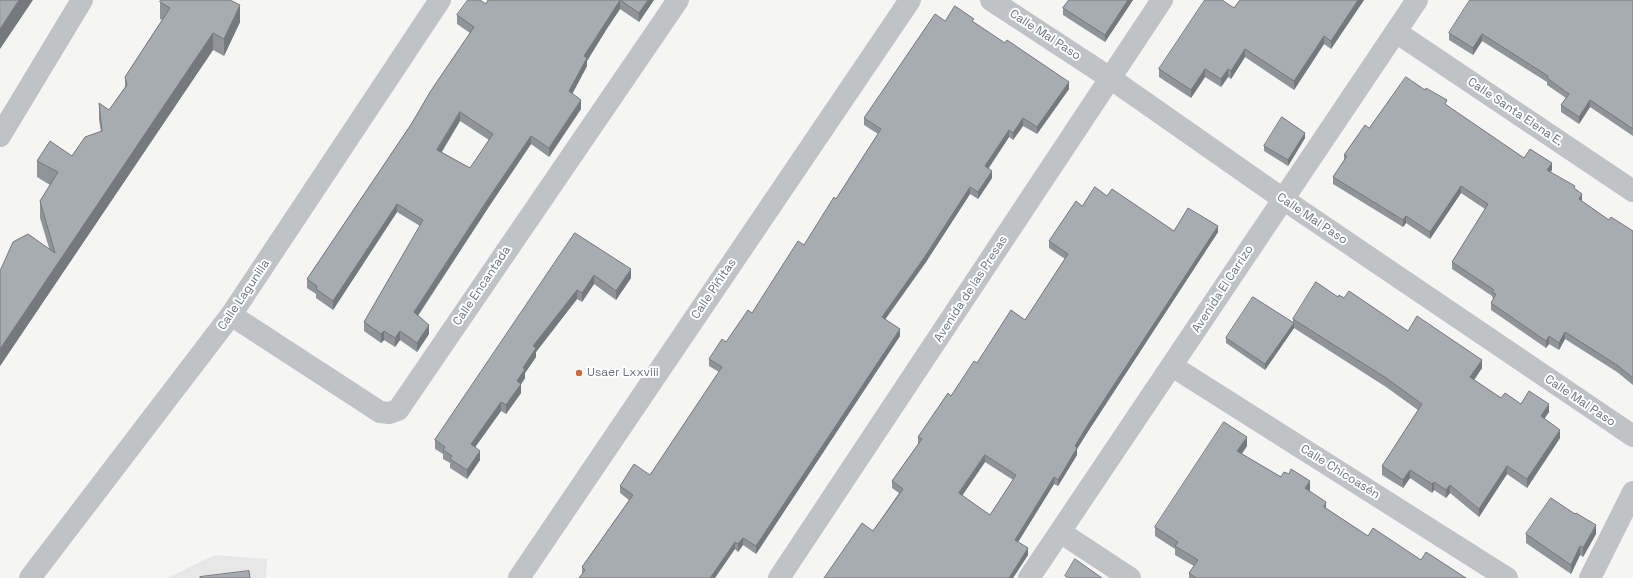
<!DOCTYPE html>
<meta charset="utf-8">
<style>
body{margin:0}
canvas{display:block;background:#f5f6f3}
</style>
<canvas width="1633" height="578"></canvas>
<script>
const ctx = document.querySelector('canvas').getContext('2d');
ctx.lineJoin = 'round';
function paint(path, color) {
  ctx.fillStyle = color;
  ctx.fill(path, 'evenodd');
}
function strokePath(path, color, width, dash) {
  ctx.strokeStyle = color;
  ctx.lineWidth = width;
  ctx.lineCap = dash ? 'butt' : 'round';
  ctx.setLineDash(dash || []);
  ctx.stroke(path);
}
function label(font, color, halo, rows, align = 'center') {
  ctx.font = font + ' "Space Grotesk",sans-serif';
  ctx.lineWidth = 4;
  ctx.setLineDash([]);
  ctx.textBaseline = 'middle';
  ctx.strokeStyle = halo;
  ctx.fillStyle = color;
  for (const [text, x, y, turn = 0] of rows) {
    ctx.save();
    ctx.translate(x, y);
    ctx.rotate((+turn || 0) * Math.PI / 180);
    ctx.textAlign = isNaN(turn) ? turn : align;
    if (halo) ctx.strokeText(text, 0, 0);
    ctx.fillText(text, 0, 0);
    ctx.restore();
  }
}
paint(new Path2D(`
 M215,555L267,559L266,578H167Z`), '#e6e7e6');
strokePath(new Path2D(`
 M991,0L1110,78L1283,199L1633,436
 M1396,32L1633,191
 M0,136L82,0
 M231,315L380,412L389,413L398,410L678,0
 M1172,366L1507,578
 M1060,532L1130,578
 M30,578L231,315L440,0
 M519,578L910,0
 M1029,578L1417,0
 M1590,578L1633,492`), '#c0c2c6', 22);
strokePath(new Path2D(`
 M779,578L1162,0`), '#c0c2c6', 22);
paint(new Path2D(`
 M654,0L639,22L620,9L606,30L587,61V66L572,94L581,109L549,157L531,144L490,205L418,316L429,334L417,352L400,340L395,347L384,340L381,343L364,331V322L420,226L397,212L333,310L316,298V294L307,288V279L412,123L470,33L457,24V15L486,4ZM460,121L489,140L470,168L442,152Z
 M1069,0H1133L1105,42L1063,15V8Z
 M1240,0H1364L1331,49L1324,44L1294,90L1245,57L1231,79L1228,77L1221,87L1205,77L1191,98L1159,77V69L1234,8Z
 M1633,0V136L1590,107L1579,124L1561,112V105L1566,98L1547,85V82L1482,41L1473,55L1449,40V33Z
 M160,2L240,22L224,56L213,50L0,366V271L49,248L40,218V201L50,185L37,177V161L72,156L101,132L99,120V103L109,110L125,87V77L162,20L160,19Z
 M945,21L974,23L1069,89L1037,134L1023,126L1013,140L1009,137L989,168L992,178L978,199L970,194L926,262L885,319L900,336L756,554L743,545L738,552L735,549L582,574V567L629,500L620,493V486L650,475L719,372L709,366V359L726,342L752,313L804,245L836,199L878,134L864,125V118Z
 M1447,106L1524,158L1552,170L1550,172L1575,189L1582,201L1609,220L1633,231V385L1617,372L1565,339L1559,350L1549,344L1546,348L1533,339L1491,310V303L1493,299L1492,296L1452,269V262L1485,209L1461,193L1430,239L1406,223L1403,227L1333,184V177L1344,160V155L1369,128Z
 M1305,138L1288,166L1264,151V146Z
 M1107,196L1174,231L1218,232L1087,433L1077,449V455L1058,486L1054,484L1018,542L1028,555L1013,578H824L873,531L899,493L892,488V481L918,444V437L977,363L1025,320L1065,259L1049,248V241L1082,206ZM985,462L1013,480L990,515L962,496Z
 M575,233L631,278L616,300L594,284L582,302L577,299L536,352V357L525,373V378L521,384V393L506,414L501,411L475,447L480,460L467,479L450,468V463L443,459V454L435,449V440Z
 M1338,297L1344,298L1482,368L1474,380L1501,398L1549,412L1544,418L1560,438L1527,488L1507,474L1479,517L1450,493L1446,498L1434,490L1432,493L1410,478L1403,488L1382,475V466L1418,410L1386,387L1294,328L1265,370L1226,343V338L1293,322V319Z
 M1247,446L1242,454L1281,477L1310,490L1309,491L1326,508L1368,536L1421,560L1466,578H1189V573L1194,566L1175,555V549L1155,536V527Z
 M1526,534H1596L1583,557L1580,555L1571,574L1526,543Z`), '#909499');
paint(new Path2D(`
 M19,0H33L0,49V29Z
 M620,0V9L606,30L587,61V66L569,100V91L584,56L606,22Z
 M648,0H654L639,22V13Z
 M1128,0H1133L1105,42V35Z
 M1358,0H1364L1331,49V41Z
 M240,5V22L224,56V39Z
 M213,33V50L0,366V349Z
 M1482,34V41L1473,55V48Z
 M1324,36V44L1294,90V81Z
 M1245,49V57L1231,79V71Z
 M1205,69V77L1191,98V90Z
 M1228,69V77L1221,87V79Z
 M1069,82V89L1037,134V127Z
 M581,100V109L549,157V148Z
 M1590,100V107L1579,124V117Z
 M460,112V121L437,159V150Z
 M1023,118V126L1013,140V133Z
 M1009,130V137L985,173V166Z
 M1305,133V138L1288,166V160Z
 M531,136V144L490,205L414,321V312L490,196Z
 M1552,163V170L1547,177V170Z
 M992,171V178L978,199V192Z
 M1461,186V193L1430,239V232Z
 M970,187V194L926,262L882,324V317Z
 M1582,194V201L1579,206V199Z
 M397,204V212L333,310V301Z
 M1406,216V223L1403,227V220Z
 M1218,226V232L1087,433L1077,449V455L1058,486V480L1075,446L1087,426Z
 M631,269V278L616,300V291Z
 M594,275V284L582,302V293Z
 M577,290V299L536,352V357L525,373V378L521,384V393L506,414V405L517,381L533,346Z
 M1294,323V328L1265,370V364Z
 M429,325V334L417,352V343Z
 M900,329V336L756,554V546Z
 M384,331V340L381,343V334Z
 M400,331V340L395,347V338Z
 M1565,332V339L1559,350V343Z
 M1549,336V344L1546,348V341Z
 M1482,360V368L1470,386V377Z
 M501,402V411L471,453V444Z
 M1549,404V412L1541,424V416Z
 M1560,430V438L1527,488V479Z
 M1247,437V446L1237,460V451Z
 M480,451V460L467,479V470Z
 M985,455V462L959,500V493Z
 M1507,466V474L1479,517V509Z
 M1410,470V478L1403,488V480Z
 M1054,477V484L1015,547V540Z
 M1310,481V490L1305,497V488Z
 M1434,482V490L1432,493V484Z
 M1450,485V493L1446,498V490Z
 M1326,502V511L1324,507Z
 M1596,525V534L1583,557V548Z
 M743,538V545L738,552V544Z
 M735,542V549L715,578H710Z
 M1580,546V555L1571,574V565Z
 M1028,548V555L1013,578H1009Z`), '#75787d');
const building = new Path2D(`
 M0,0H19L0,29Z
 M161,0H230L240,5L224,39L213,33L0,349V271L13,242L28,234L55,253L40,201L58,172L37,161L50,141L72,156L85,137L102,131L99,103L109,110L127,85L125,77L170,8L160,2Z
 M468,0H480L486,4L488,0H648L639,13L620,0L606,22L584,56L587,58L569,91L581,100L549,148L531,136L490,196L414,312L429,325L417,343L400,331L395,338L384,331L381,334L364,322L423,220L397,204L333,301L316,289L317,286L307,279L412,123L430,92L474,27L457,15ZM460,112L493,134L470,168L437,150Z
 M1069,0H1128L1105,35L1063,8Z
 M1205,0H1222L1234,8L1240,0H1358L1331,41L1324,36L1294,81L1245,49L1231,71L1228,69L1221,79L1205,69L1191,90L1159,69Z
 M1470,0H1633V129L1590,100L1579,117L1561,105L1569,94L1547,78L1548,76L1482,34L1473,48L1449,33Z
 M955,6L974,19L972,21L1005,43L1007,40L1069,82L1037,127L1023,118L1013,133L1009,130L985,166L992,171L978,192L970,187L926,255L882,317L900,329L756,546L743,538L738,544L735,542L710,578H579L585,570L582,567L633,495L620,486L634,464L650,475L722,367L709,359L722,339L726,342L748,310L752,313L798,241L804,245L834,197L836,199L881,129L864,118L935,14L945,21Z
 M1406,77L1425,90L1426,88L1447,100L1445,104L1524,158L1530,149L1552,163L1547,170L1575,186L1574,188L1582,194L1579,199L1609,220L1611,217L1633,231V378L1617,365L1565,332L1559,343L1549,336L1546,341L1533,332L1491,303L1496,294L1492,292L1494,290L1452,262L1488,204L1461,186L1430,232L1406,216L1403,220L1333,177L1347,156L1344,155L1365,125L1369,128Z
 M1282,117L1305,133L1288,160L1264,146Z
 M1095,187L1107,196L1112,189L1174,231L1188,208L1218,226L1087,426L1075,446L1077,448L1058,480L1054,477L1015,540L1028,548L1009,578H824L862,523L873,531L903,489L892,481L922,439L918,437L948,393L951,396L974,361L977,363L1011,310L1025,320L1068,254L1049,241L1076,201L1082,206ZM985,455L1016,475L990,515L959,493Z
 M575,233L631,269L616,291L594,275L582,293L577,290L533,346L536,348L523,368L525,369L517,381L521,384L506,405L501,402L471,444L480,451L467,470L450,459L452,456L443,450L445,447L435,440Z
 M1316,282L1338,297L1339,295L1344,298L1349,291L1408,331L1417,316L1482,360L1470,377L1501,398L1505,393L1521,404L1529,391L1549,404L1541,416L1560,430L1527,479L1507,466L1479,509L1450,485L1446,490L1434,482L1432,484L1410,470L1403,480L1382,466L1422,404L1386,378L1293,319Z
 M1253,297L1294,323L1265,364L1226,338Z
 M1224,422L1247,437L1237,451L1281,477L1284,472L1289,474L1291,469L1310,481L1305,488L1326,502L1324,507L1368,536L1373,528L1421,560L1426,552L1466,578H1196L1189,573L1198,560L1175,546L1178,542L1155,527Z
 M1551,498L1575,514L1576,513L1596,525L1583,548L1580,546L1571,565L1526,534Z
 M1075,559L1102,578H1069L1065,576Z
 M249,571L250,578H200V577Z`);
paint(building, '#a7acb2');
strokePath(building, '#75787d', 1);
for (const [x, y, r, color] of [
 [579,373,4,"#cb693d"]
]) {
  const dot = new Path2D();
  dot.arc(x, y, r, 0, 2 * Math.PI);
  ctx.fillStyle = color;
  ctx.fill(dot);
  strokePath(dot, '#fff', 1.5);
}
label('12px', '#697480', '#fff', [
 ["Calle Mal Paso",1045,35,33],
 ["Calle Santa Elena E.",1515,112,34],
 ["Calle Mal Paso",1312,219,34],
 ["Calle Encantada",482,286,-56],
 ["Calle Piñitas",714,289,-56],
 ["Avenida de las Presas",971,289,-57],
 ["Avenida El Carrizo",1223,289,-57],
 ["Calle Lagunilla",244,295,-56],
 ["Calle Mal Paso",1580,401,34],
 ["Calle Chicoasén",1340,472,32]
]);
label('12px', '#697480', '#fff', [
 ["Usaer Lxxviii",587,373]
], 'left');
</script>
